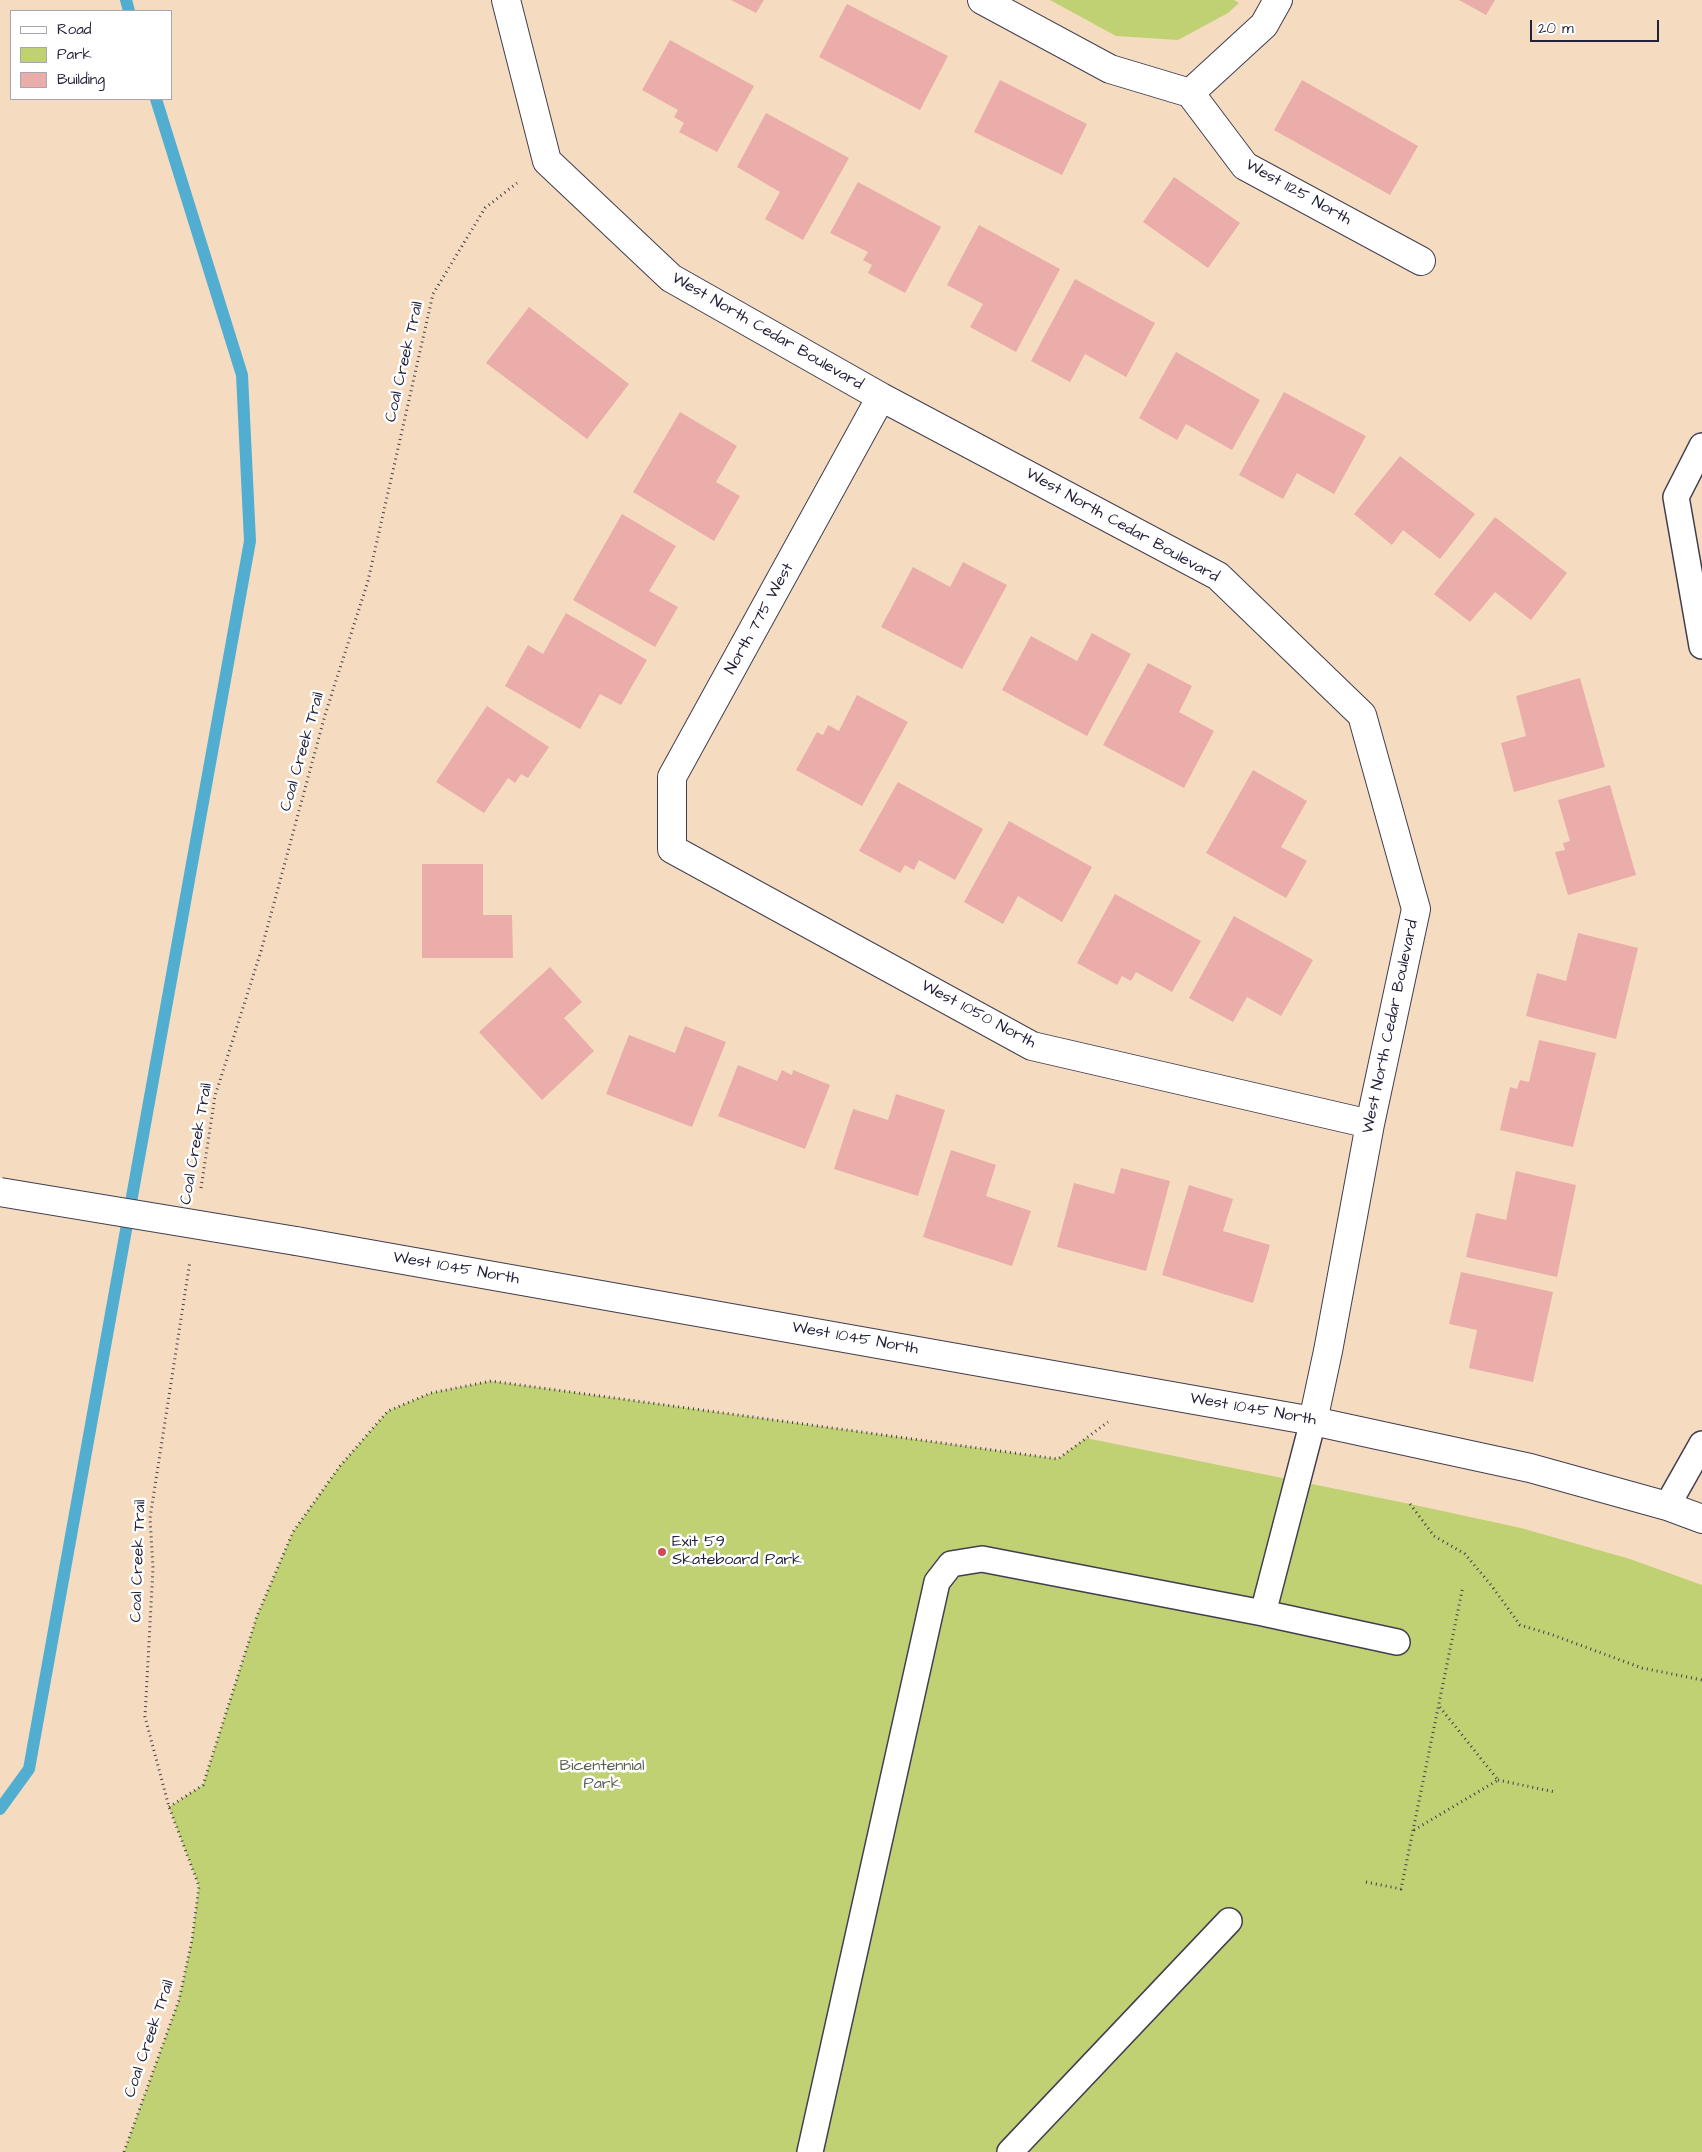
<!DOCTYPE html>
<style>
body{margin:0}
#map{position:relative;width:1702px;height:2152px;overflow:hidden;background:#f5dcc0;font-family:"Architects Daughter",sans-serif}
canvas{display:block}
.legend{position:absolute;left:10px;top:10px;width:162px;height:90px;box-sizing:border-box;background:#fff;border:1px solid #a7a7b1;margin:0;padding:6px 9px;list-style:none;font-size:15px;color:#22223b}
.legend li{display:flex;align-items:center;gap:10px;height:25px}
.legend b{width:25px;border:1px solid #a7a7b1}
.scale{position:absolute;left:1530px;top:20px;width:129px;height:22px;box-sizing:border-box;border:2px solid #22223b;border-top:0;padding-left:6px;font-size:15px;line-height:18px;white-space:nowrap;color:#22223b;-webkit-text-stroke:4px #fff;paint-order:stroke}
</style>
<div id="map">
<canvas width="1702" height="2152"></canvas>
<ul class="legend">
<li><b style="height:6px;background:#fff"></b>Road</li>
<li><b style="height:14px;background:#c0d174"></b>Park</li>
<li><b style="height:14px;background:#eaada9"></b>Building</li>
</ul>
<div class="scale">20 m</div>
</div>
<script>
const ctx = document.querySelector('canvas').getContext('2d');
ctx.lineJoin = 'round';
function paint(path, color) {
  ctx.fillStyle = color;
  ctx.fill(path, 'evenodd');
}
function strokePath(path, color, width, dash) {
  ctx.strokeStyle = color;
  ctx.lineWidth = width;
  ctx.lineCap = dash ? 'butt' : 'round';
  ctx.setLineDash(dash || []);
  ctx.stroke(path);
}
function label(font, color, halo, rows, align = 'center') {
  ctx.font = font + ' "Architects Daughter",sans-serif';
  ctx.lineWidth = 5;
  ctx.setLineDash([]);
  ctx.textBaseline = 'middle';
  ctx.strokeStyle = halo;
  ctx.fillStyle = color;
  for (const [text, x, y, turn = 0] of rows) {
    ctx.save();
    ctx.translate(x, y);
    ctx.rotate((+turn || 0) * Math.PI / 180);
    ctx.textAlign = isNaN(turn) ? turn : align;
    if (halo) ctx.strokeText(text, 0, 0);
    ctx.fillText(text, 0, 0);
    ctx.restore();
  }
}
paint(new Path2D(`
 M1050,0H1234L1239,3L1228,13L1178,40L1116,36Z
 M491,1381L1058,1459L1086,1438L1410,1504L1521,1528L1630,1559L1702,1585V2152H124L179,2000L192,1940L199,1886L169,1807L203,1785L257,1616L293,1532L340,1466L388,1411L431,1393Z`), '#c0d174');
strokePath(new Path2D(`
 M126,0L129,11
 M0,1809L29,1769L250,541L242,375L156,99`), '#52aed0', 12);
paint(new Path2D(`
 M731,0H764L756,13Z
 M1459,0H1495L1486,15Z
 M847,4L948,56L920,110L819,57Z
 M670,40L754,86L717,152L679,132L684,123L674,117L678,110L642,90Z
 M1000,80L1087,124L1062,175L974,132Z
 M1302,80L1418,146L1390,195L1274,130Z
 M766,113L849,158L803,240L765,219L780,192L737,167Z
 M1174,177L1240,223L1208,268L1143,222Z
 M858,182L941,227L905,293L868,273L872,265L863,260L868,252L830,233Z
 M979,225L1060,269L1016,352L970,327L983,304L947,285Z
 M1075,279L1155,323L1126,377L1085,354L1070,382L1031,361Z
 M529,307L629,384L587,439L486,363Z
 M1176,352L1260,400L1232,450L1186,424L1177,440L1139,418Z
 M1284,392L1366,436L1334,494L1297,473L1283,499L1239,475Z
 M680,412L737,446L716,482L740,496L714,541L633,492Z
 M1400,456L1475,514L1440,559L1403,530L1392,545L1354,514Z
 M622,514L676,546L649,591L678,607L655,647L573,600Z
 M1495,517L1567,573L1531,620L1495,592L1470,622L1434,594Z
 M963,562L1007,585L962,669L881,627L913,567L950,587Z
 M566,613L647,660L621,705L600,694L580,729L505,686L528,645L543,654Z
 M1092,633L1131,654L1087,736L1002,690L1031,636L1077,661Z
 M1148,663L1192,686L1179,712L1214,731L1184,788L1103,745Z
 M1580,678L1605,767L1514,792L1501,743L1526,736L1516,696Z
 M857,695L908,722L862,806L796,770L817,732L823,735L828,725L839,731Z
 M487,706L549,747L528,778L521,774L515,783L508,778L484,813L436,782Z
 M1253,770L1307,801L1281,847L1307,861L1286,898L1206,853Z
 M898,782L983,829L955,880L919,860L914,870L905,865L900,873L859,851Z
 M1610,785L1636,875L1568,895L1555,852L1565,850L1563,843L1570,841L1558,800Z
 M1009,821L1092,867L1062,922L1018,896L1003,924L964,902Z
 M422,864H483V915H512L513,958H422Z
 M1115,894L1201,941L1172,992L1136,972L1131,981L1122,976L1117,985L1077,963Z
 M1234,916L1313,960L1281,1016L1247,997L1233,1022L1189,998Z
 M1578,933L1638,948L1616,1039L1526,1016L1537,973L1566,981Z
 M550,967L582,1002L564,1018L594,1051L542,1100L479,1032Z
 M685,1026L726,1042L692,1127L606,1094L629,1035L675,1053Z
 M1539,1040L1596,1053L1573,1147L1500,1130L1510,1087L1517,1089L1520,1080L1529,1082Z
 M738,1065L777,1081L782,1070L792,1075L793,1070L830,1085L805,1149L718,1116Z
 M896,1094L945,1110L918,1196L834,1169L853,1109L888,1120Z
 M951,1150L996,1165L986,1196L1031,1211L1012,1266L923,1237Z
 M1121,1168L1170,1181L1146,1271L1057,1247L1074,1183L1114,1194Z
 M1516,1171L1576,1185L1557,1277L1466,1257L1476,1213L1506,1220Z
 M1189,1185L1233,1199L1223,1231L1270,1245L1253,1303L1162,1275Z
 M1461,1272L1553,1292L1533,1382L1469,1368L1477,1330L1449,1324Z`), '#eaada9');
const lane = new Path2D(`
 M1702,446L1676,497L1702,646
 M1667,1506L1702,1444
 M1263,1613L1397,1642
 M810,2152L937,1582L951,1564L982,1559L1263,1613L1313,1421
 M1010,2152L1229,1921`);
const street = new Path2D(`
 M506,0L547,161L671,278L881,397L1218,576L1362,715L1416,909L1370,1124L1328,1351L1313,1421
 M982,0L1110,69L1190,93L1245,166L1421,261
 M1190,93L1264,25L1278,0
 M881,397L672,777V849L1032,1046L1370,1124`);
const secondary = new Path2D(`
 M296,1241L1313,1421L1530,1468L1667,1506L1702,1519`);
strokePath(lane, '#423e4f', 28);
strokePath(street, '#423e4f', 30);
strokePath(secondary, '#423e4f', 30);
strokePath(new Path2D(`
 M201,1188L215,1096L261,951L325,715L368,581L433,294L485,208L517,183
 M1410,1504L1434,1536L1465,1554L1491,1585L1520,1625L1550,1634L1642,1668L1702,1680
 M1498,1780L1555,1792
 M169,1807L203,1785L257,1616L293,1532L340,1466L388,1411L431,1393L491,1381L1058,1459L1108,1422
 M1414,1830L1498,1780L1439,1706
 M1366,1882L1401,1889L1463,1586
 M124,2152L179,2000L192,1940L199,1886L169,1807L145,1717L153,1568L150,1518L190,1261`), '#423e4f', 3, [1, 4]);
strokePath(lane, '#fff', 25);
strokePath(street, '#fff', 28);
strokePath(secondary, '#fff', 28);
const secondaryBridge = new Path2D(`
 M0,1192L296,1241`);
strokePath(secondaryBridge, '#423e4f', 30, []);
strokePath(secondaryBridge, '#fff', 28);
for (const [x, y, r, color] of [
 [662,1552,5,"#d1495b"]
]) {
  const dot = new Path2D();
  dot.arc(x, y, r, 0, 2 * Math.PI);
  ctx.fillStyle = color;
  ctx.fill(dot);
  strokePath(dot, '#fff', 2);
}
label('16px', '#22223b', '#fff', [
 ["West 1125 North",1298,193,29],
 ["West North Cedar Boulevard",767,332,30],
 ["Coal Creek Trail",405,362,-77],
 ["West North Cedar Boulevard",1122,526,29],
 ["North 775 West",760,619,-61],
 ["Coal Creek Trail",303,752,-74],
 ["West 1050 North",978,1015,28],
 ["West North Cedar Boulevard",1391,1027,-78],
 ["Coal Creek Trail",197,1144,-80],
 ["West 1045 North",456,1269,10],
 ["West 1045 North",855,1339,10],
 ["West 1045 North",1253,1410,10],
 ["Coal Creek Trail",139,1561,-88],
 ["Coal Creek Trail",150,2039,-71]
]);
label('16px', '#22223b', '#fff', [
 ["Exit 59",672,1543],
 ["Skateboard Park",672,1561]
], 'left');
label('16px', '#595f4f', '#fff', [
 ["Bicentennial",602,1767],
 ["Park",602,1785]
]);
</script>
